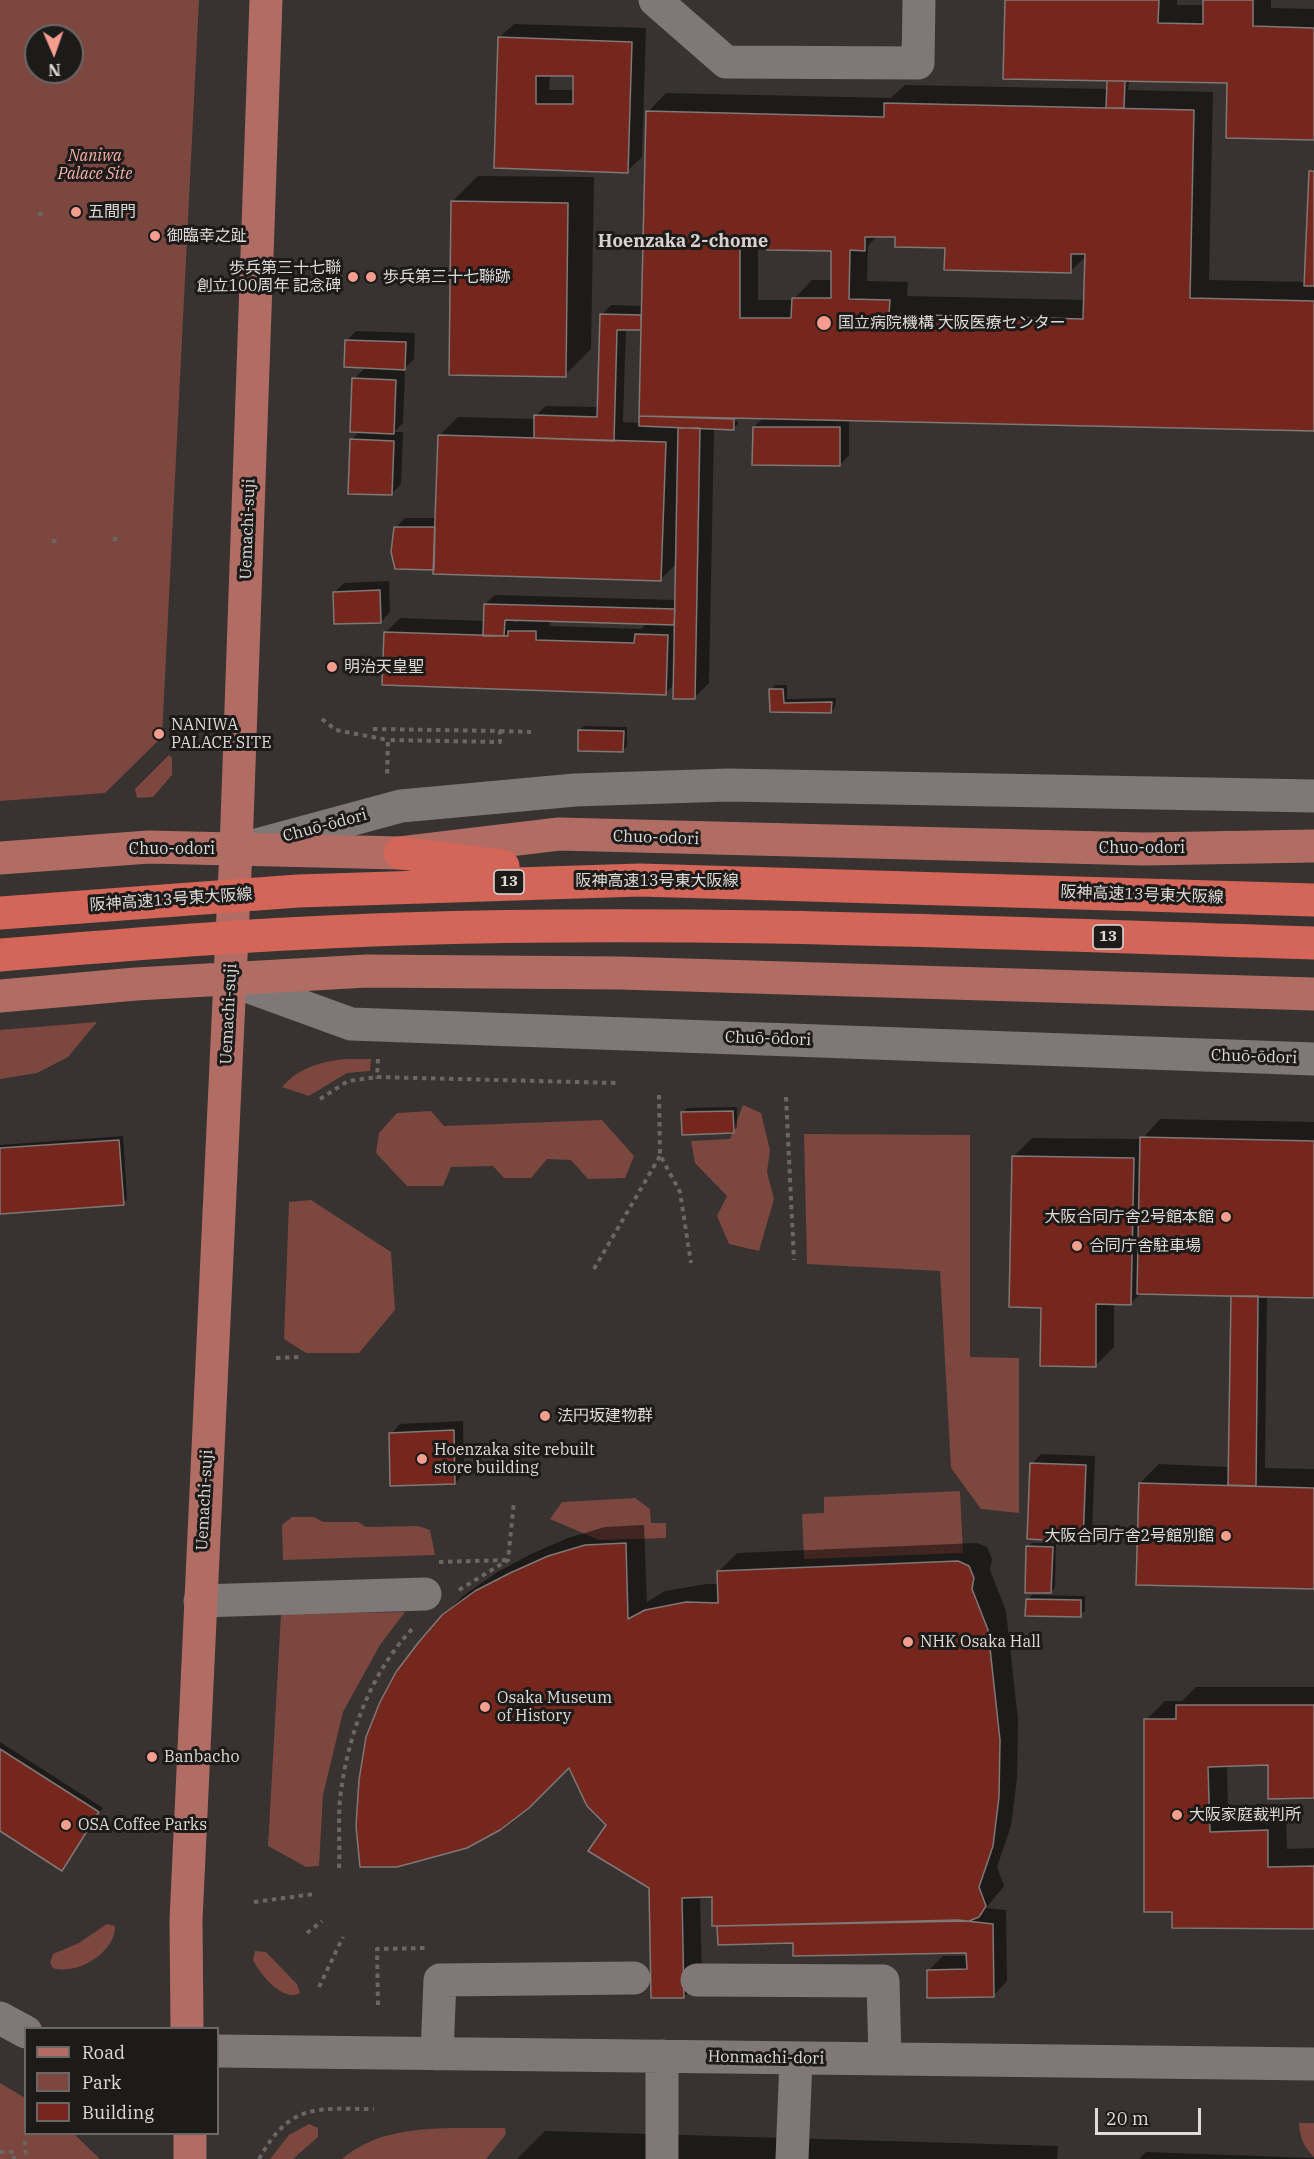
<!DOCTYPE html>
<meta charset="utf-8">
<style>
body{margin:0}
#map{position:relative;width:1314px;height:2159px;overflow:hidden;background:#383231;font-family:"IBM Plex Serif",serif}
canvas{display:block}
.legend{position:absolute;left:24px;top:2027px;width:195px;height:108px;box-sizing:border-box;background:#1d1a1a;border:2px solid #6b6767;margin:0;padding:8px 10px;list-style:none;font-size:18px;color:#dfdbdb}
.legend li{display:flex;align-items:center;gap:12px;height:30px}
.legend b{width:30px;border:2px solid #6b6767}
.north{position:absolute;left:24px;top:24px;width:60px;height:60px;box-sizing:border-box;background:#1d1a1a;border:2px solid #6b6767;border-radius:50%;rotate:178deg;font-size:16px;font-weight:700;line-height:24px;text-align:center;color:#dfdbdb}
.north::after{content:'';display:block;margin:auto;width:21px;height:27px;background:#f59d8f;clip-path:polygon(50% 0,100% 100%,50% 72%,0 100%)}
.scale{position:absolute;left:1095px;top:2108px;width:106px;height:27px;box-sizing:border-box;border:3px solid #dfdbdb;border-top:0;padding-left:8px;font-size:18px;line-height:21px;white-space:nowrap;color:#dfdbdb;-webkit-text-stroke:4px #1d1a1a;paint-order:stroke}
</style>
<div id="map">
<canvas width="1314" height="2159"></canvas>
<ul class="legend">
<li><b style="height:8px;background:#b16d64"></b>Road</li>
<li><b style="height:16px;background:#7b473f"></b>Park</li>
<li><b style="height:16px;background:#75271e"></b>Building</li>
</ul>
<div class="north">N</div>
<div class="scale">20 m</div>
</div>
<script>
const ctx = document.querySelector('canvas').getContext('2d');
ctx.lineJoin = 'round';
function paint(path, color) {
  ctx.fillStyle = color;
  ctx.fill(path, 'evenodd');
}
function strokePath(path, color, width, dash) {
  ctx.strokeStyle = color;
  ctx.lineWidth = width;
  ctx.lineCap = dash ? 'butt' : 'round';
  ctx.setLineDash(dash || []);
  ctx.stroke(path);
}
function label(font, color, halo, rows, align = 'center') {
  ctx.font = font + ' "IBM Plex Serif","Noto Sans JP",serif';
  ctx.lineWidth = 6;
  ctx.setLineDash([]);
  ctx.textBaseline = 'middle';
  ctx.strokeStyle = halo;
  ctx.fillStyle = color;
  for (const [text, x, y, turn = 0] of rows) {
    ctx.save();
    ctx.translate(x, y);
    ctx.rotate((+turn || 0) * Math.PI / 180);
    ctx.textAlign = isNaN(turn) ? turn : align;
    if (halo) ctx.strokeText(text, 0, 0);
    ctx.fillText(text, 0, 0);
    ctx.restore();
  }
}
paint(new Path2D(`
 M0,0H199L162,737L105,793L0,801ZM36,36H72V72H36Z
 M169,755L172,758V775L153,797L137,798L135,789Z
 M97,1022L68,1057L37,1073L0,1079V1030Z
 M345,1059H371L370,1071L347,1073L309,1096L282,1087C300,1067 320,1062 345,1059Z
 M743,1105L761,1113L770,1150L767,1172L774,1199L759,1251L729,1244L717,1216L727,1196L695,1163L691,1141L730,1139Z
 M431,1111L444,1126L602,1120L634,1156L625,1178L588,1179L571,1160L547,1159L531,1178H504L493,1166L451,1167L443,1186H407L376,1153L379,1133L397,1113Z
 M804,1134L970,1135V1357L1019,1358V1513L981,1509L951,1468L940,1271L807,1264Z
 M311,1200L391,1252L395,1310L359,1353H306L284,1339L289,1202Z
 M960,1491L963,1553L804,1559L802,1514L824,1513V1497Z
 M635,1498L650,1509L651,1523H666V1538L599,1540L550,1519L562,1502Z
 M292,1517H314L323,1522H358L366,1527L418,1526L430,1530L435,1555L283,1560L282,1525Z
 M405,1612L380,1645L343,1712L323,1795L319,1866L306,1867L268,1846L281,1614Z
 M107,1924L115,1926C116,1952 77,1976 53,1968L50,1963L53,1954L79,1943Z
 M255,1951L266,1952L297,1984L300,1993C283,2003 260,1974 253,1960Z
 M0,2083L25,2098L26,2134H74L100,2159H0Z
 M1299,2123H1314V2157C1303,2146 1300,2138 1299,2123Z
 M309,2124L318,2128V2137L293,2159H270L289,2135Z
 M505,2128L506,2134L486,2159H342C386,2121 451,2129 505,2128Z`), '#7b473f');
paint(new Path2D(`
 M1006,0H1177V5H1204V0H1271V8L1314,9V138L1228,82L1129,80L1128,90L1213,92L1209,280L1306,282L1310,172L1314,168V430L849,419V455L840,465L754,427L764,417H714V420L738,421V424L733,429L714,428L709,683L694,698L675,684L665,693L385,633L400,618L485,621V604L495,595L676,600L677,563L661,579L435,568L395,528L405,518H437L439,436L458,417L536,419V415L546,406L599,407L601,315L611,305L643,306L648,112L666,93L891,98L905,85L1108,89V79ZM758,235L832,249V280H812L793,300H758ZM878,235L896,236L1070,272L1086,256L1085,300L907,296L908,282L867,281L868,246ZM626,328L642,329L640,423L623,422ZM513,619H522L518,622H513ZM550,620L648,623L641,629L550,626Z
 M514,24L646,28L642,157L627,171L495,167L499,38ZM550,75H575V90H549Z
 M478,176L594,177L591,349L565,375L452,202Z
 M356,331L415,333L414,359L402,371H405L403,423L394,432H403L401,484L391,494L351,440L360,431L354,379L366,367L346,341Z
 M389,581L390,612L381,622L334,593L344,583Z
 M775,685H787V699L836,698L835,707L831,712L771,710V690Z
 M584,726L627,727V746L622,751L580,730Z
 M737,1107V1127L733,1132L683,1113L687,1108Z
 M1160,1119L1314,1122V1296L1267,1295L1265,1468L1314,1469V1588L1140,1483L1159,1464L1230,1467L1235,1295L1141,1293L1131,1303H1114V1347L1095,1366L1043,1306L1013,1157L1032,1138L1142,1139Z
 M123,1136L127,1199L123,1204L0,1212V1145Z
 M463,1421L464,1473L455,1483L391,1434L400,1424Z
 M1041,1454L1095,1456L1092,1531L1082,1541L1032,1464Z
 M644,1525L647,1602L665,1591L706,1584H719L718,1572L737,1553L977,1543L987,1547L992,1559L990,1570L1006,1611L1018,1720L1017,1778L1011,1826L997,1867L1004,1886L986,1908L1006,1910L1007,1981L993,1996L928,1971L943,1956H968V1951L794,1942L713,1895L700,1896L702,1978L684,1997L650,1887L569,1765L443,1616L463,1596L496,1573L531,1554L568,1538L605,1527Z
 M1032,1543H1056L1055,1587L1051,1592L1027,1547Z
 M1032,1595L1085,1596V1611L1080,1615L1027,1600Z
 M1196,1687H1314V1797L1269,1764L1227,1765L1228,1814L1286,1812L1287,1849L1314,1848V1927L1173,1910L1146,1720L1165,1701H1182Z
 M0,1742L103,1808L62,1869L0,1829Z
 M545,2131L1058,2146L1057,2159H517Z
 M1146,2152L1314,2158V2159H1139Z`), '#0007');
const building = new Path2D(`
 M1005,0H1159L1158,23L1203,24V0H1253V26L1314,28V140L1226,138L1227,83L1003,79Z
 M498,37L632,42L628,173L494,168ZM536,76H573V104H536Z
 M1107,81H1125L1124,108H1106Z
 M884,103L1194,110L1190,298L1314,301V431L639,416L646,111L884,117ZM740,236H767V250L831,251V298H792L791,318H740ZM865,237H895V247L945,248L944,270L1071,273V254H1085L1083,319L889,314L890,300L849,299L850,250L865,251Z
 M1309,171H1314V286H1304Z
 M451,201L568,203L566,377L449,375Z
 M600,314L641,315V330H617L614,441L534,438V415L597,417Z
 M345,340L406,342L405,370L344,367Z
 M352,378L396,380L394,434L350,432Z
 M639,416L734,419V430L639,426Z
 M753,427H840V466L752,465Z
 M678,428H700L695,699H673Z
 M438,435L666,442L661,581L433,574Z
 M350,439L394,441L392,495L348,494Z
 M394,527H435L434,570L395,569L391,552Z
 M380,590L381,623L334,624L333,592Z
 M484,604L675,609L674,625L505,620L504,636H483Z
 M508,631H536V640L634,643L635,634L668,635L666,695L382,685L384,632L508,636Z
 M769,689H783L784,703L832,702L831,713L770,712Z
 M578,730L624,731L623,752L578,751Z
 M733,1111L734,1133L682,1135L681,1112Z
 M1140,1137L1314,1141V1298L1137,1294Z
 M119,1140L124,1205L0,1214V1148Z
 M1012,1156L1134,1158L1131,1305L1096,1304V1367L1040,1366L1041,1308L1009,1307Z
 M1231,1296H1258L1256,1486L1228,1485Z
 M454,1430L455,1484L390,1486L389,1433Z
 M1030,1463L1086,1465L1083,1542L1027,1539Z
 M1139,1483L1314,1488V1589L1136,1585Z
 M626,1543L628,1619L645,1610L686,1602L718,1603L717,1571L958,1561L969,1566L974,1578L972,1589L988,1630L1000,1740L999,1797L993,1846L979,1887L986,1906L979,1917L969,1921L717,1926H712V1897L682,1898L684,1998H651L649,1888L588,1851L606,1825L587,1806L569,1768L529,1808L500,1830L467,1848L397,1867H360L356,1826L359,1780L366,1737L380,1702L396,1672L418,1643L442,1615L475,1591L510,1573L548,1556L585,1545Z
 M1026,1546L1053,1547L1051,1593H1025Z
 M1026,1599L1081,1600V1617L1025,1616Z
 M1176,1705H1314V1798L1268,1799V1765L1208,1767L1210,1832L1268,1830V1867L1314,1866V1929L1172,1928V1912H1144V1719H1176Z
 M0,1749L99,1812L62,1871L0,1831Z
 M958,1920L993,1924L994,1997L927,1998V1970L967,1969L966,1953L793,1956V1943L718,1945L717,1926Z`);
paint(building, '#75271e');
strokePath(building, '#7f7877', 1.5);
strokePath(new Path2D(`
 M105,211H114
 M38,214L46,213
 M113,539H121
 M52,541H60
 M322,719L336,730L388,740
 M373,729L500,731V742L388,740L387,776
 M500,731L531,732
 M378,1059L377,1077L616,1083
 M659,1095L660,1155L680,1192L691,1263
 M786,1097L794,1260
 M320,1099L348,1081L377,1077
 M594,1269L660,1156
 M276,1358L299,1357
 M439,1562L507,1560
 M459,1590L508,1560L514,1501
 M339,1868C340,1845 338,1822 340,1799C347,1737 370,1674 412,1629
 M254,1902L314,1894
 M307,1933L322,1921
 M319,1987L343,1937
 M378,2005L377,1949L425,1948
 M25,2141L26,2159
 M0,2152H14V2159
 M259,2159C291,2102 316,2109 374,2109`), '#6b6665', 4, [4.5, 4.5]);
strokePath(new Path2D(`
 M655,0L726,62L918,63L919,0
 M253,846L401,806L575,790L728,785L1314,796
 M230,980L351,1024L1314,1059
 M200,1601L425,1594
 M697,1980L883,1981L885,2059
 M0,2018L26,2032
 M218,2051L1314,2064
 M437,2054L440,1980L634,1978
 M662,2159V2056
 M792,2159L796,2059`), '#7f7877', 33);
strokePath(new Path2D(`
 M0,858L149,847L400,853L559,834L1144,849L1314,846
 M0,996L136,984L367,971L620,973L1314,994
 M187,2028L186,1920L236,850L266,0
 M190,2134V2159`), '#b16d64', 33);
strokePath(new Path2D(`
 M400,853L503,866
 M0,913L298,891L640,880L1314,900
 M0,955C134,944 268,933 402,929C706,919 1010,934 1314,943`), '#d36658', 33);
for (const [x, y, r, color] of [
 [76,212,6,"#f59d8f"],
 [155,236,6,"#f59d8f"],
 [353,277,6,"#f59d8f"],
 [371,277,6,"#f59d8f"],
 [824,323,8,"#f59d8f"],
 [332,667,6,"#f59d8f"],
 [159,734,6,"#f59d8f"],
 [1226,1217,6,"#f59d8f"],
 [1077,1246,6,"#f59d8f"],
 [545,1416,6,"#f59d8f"],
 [422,1459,6,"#f59d8f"],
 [1226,1536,6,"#f59d8f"],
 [908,1642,6,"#f59d8f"],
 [485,1707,6,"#f59d8f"],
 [152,1757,6,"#f59d8f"],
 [1177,1815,6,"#f59d8f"],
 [66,1825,6,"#f59d8f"]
]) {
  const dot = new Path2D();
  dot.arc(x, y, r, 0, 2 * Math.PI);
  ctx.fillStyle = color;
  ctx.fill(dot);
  strokePath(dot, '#1d1a1a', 2);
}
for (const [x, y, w] of [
 [509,882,30],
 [1108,937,30]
]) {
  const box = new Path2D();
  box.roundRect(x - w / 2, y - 12, w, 24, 4.5);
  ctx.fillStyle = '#1d1a1a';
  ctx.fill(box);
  strokePath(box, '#dfdbdb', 1.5);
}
label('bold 15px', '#dfdbdb', null, [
 ["13",509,882],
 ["13",1108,937]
]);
label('italic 16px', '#f9b2a7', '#1d1a1a', [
 ["Naniwa",95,156],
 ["Palace Site",95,174]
]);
label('16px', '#dfdbdb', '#1d1a1a', [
 ["五間門",88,212],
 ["御臨幸之趾",167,236],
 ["歩兵第三十七聯",341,268,"right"],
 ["創立100周年 記念碑",341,286,"right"],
 ["歩兵第三十七聯跡",383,277],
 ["国立病院機構 大阪医療センター",838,323],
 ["明治天皇聖",344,667],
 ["NANIWA",171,725],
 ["PALACE SITE",171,743],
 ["大阪合同庁舎2号館本館",1214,1217,"right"],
 ["合同庁舎駐車場",1089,1246],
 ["法円坂建物群",557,1416],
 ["Hoenzaka site rebuilt",434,1450],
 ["store building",434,1468],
 ["大阪合同庁舎2号館別館",1214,1536,"right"],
 ["NHK Osaka Hall",920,1642],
 ["Osaka Museum",497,1698],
 ["of History",497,1716],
 ["Banbacho",164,1757],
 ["大阪家庭裁判所",1189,1815],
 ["OSA Coffee Parks",78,1825]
], 'left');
label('16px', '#dfdbdb', '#1d1a1a', [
 ["Uemachi-suji",248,529,-88],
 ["Chuō-ōdori",325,826,-15],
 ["Chuo-odori",656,838,2],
 ["Chuo-odori",1142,848],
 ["Chuo-odori",172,849],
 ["阪神高速13号東大阪線",657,881],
 ["阪神高速13号東大阪線",1142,895,2],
 ["阪神高速13号東大阪線",171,900,-4],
 ["Uemachi-suji",229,1014,-87],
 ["Chuō-ōdori",768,1039,2],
 ["Chuō-ōdori",1254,1057,2],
 ["Uemachi-suji",205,1500,-87],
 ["Honmachi-dori",766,2058,1]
]);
label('bold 18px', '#d9d1d0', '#1d1a1a', [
 ["Hoenzaka 2-chome",683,242]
]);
</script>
